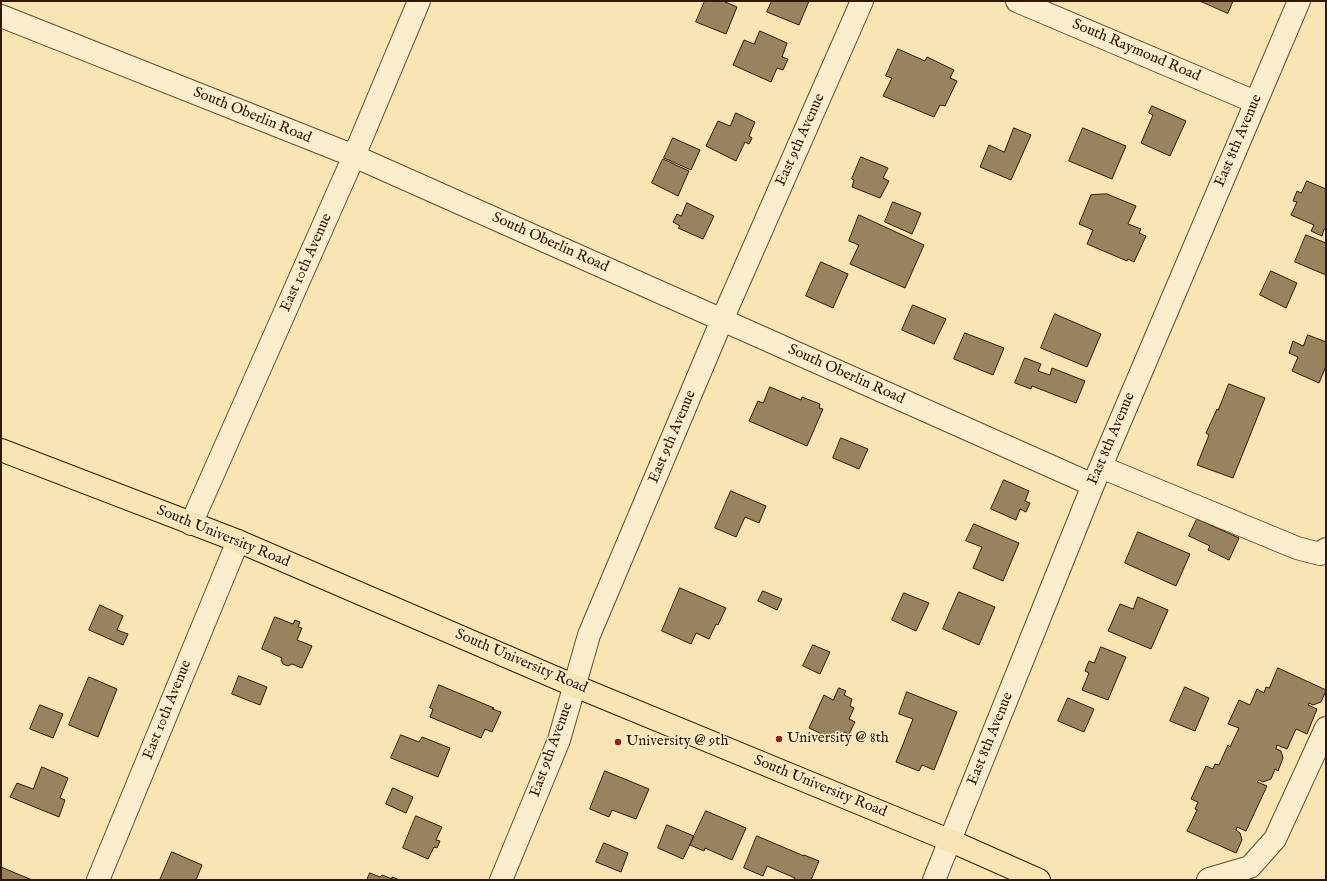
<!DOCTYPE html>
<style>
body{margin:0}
#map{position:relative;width:1327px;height:881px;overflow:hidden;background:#f9e5b4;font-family:"IM FELL English",serif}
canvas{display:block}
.frame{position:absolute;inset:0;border:2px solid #351602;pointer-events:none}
</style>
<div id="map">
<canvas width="1327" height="881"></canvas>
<div class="frame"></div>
</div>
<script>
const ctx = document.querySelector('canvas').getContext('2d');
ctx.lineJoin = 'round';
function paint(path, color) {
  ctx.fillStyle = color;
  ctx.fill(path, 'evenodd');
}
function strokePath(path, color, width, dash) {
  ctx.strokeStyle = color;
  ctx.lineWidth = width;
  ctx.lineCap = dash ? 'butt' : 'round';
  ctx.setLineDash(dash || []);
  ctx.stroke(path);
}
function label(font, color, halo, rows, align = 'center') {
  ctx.font = font + ' "IM FELL English",serif';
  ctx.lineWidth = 3;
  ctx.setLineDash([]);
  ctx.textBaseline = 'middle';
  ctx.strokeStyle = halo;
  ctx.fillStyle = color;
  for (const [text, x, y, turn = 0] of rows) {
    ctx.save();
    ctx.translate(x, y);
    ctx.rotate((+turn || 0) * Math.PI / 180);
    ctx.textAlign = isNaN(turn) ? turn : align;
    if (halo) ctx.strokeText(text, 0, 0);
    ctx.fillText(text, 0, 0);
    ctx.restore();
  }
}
const building = new Path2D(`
 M705,1H723L737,7L726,34L696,22Z
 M772,1H809L799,25L767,12Z
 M1200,1H1233L1228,13Z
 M760,31L787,43L782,57L788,59L783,70L777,68L771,82L733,65L744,40L754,44Z
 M898,49L925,61L927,57L954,70L950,78L957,81L945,106L940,105L934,117L883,96L892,78L886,76Z
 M1152,106L1186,121L1170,156L1141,143L1153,115L1149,113Z
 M736,113L755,122L749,136L752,138L749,144L745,142L736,161L706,146L718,121L730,126Z
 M1014,128L1031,135L1011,180L980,167L989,145L1004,152Z
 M1083,128L1126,146L1112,179L1069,161Z
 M673,138L700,150L691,170L664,158Z
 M861,157L888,168L883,178L889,181L880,198L852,187L854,180L852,179Z
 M663,159L689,171L678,196L652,183Z
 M1307,181L1326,189V230L1324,229L1322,236L1311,231L1314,225L1291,215L1297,202L1293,201L1297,191L1301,193Z
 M1107,194L1136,206L1128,224L1141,229L1139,233L1146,236L1134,262L1128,259L1127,261L1087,244L1093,230L1079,224L1091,195Z
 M893,202L921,213L912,234L885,222Z
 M687,203L714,216L703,239L678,228L680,226L673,222L677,214L681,216Z
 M859,215L924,245L905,288L850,264L859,245L849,241Z
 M1306,235L1326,243V275L1295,262Z
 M821,262L848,274L833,308L806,296Z
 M1271,271L1297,283L1286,308L1260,295Z
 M913,305L946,319L934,344L902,330Z
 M1055,314L1101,334L1087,367L1041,348Z
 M965,333L1004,348L993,375L954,359Z
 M1308,335L1326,342V366L1319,383L1292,371L1298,357L1289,353L1293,341L1303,346Z
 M1025,358L1041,364L1038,371L1050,375L1052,368L1085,381L1076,403L1032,386L1031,389L1015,383Z
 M1229,384L1265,398L1233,478L1197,465L1209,435L1206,433L1217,409L1218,410Z
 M770,387L801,400L802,397L820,404L819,408L823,409L807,446L749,421L758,401L763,403Z
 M841,438L868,449L859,469L833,458Z
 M1004,480L1029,491L1025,501L1030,503L1026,512L1020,509L1016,520L991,509Z
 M731,491L766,506L759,523L745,517L736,537L715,528Z
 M1197,519L1239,538L1229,560L1208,550L1210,546L1189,536Z
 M974,524L1019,543L1003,581L973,568L982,547L966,541Z
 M1138,532L1190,554L1176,586L1125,563Z
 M680,588L726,608L718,625L716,624L709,639L696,633L691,644L662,631Z
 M763,591L782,599L777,610L758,601Z
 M959,592L995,607L979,645L943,629Z
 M904,593L929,603L916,631L892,620Z
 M1138,597L1168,610L1151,649L1108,631L1120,604L1133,609Z
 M100,605L123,616L117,630L128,634L123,645L89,630Z
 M275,617L293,624L295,620L300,622L298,627L302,628L297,640L312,646L302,668L292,664L288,666L283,664L281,660L282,658L262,649Z
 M813,645L830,652L820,674L803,666Z
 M1101,647L1126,657L1108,700L1082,690L1089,673L1085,671L1089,661L1094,663Z
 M1278,668L1326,690V691L1321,702L1313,705L1309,703L1308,705L1317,709L1307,734L1296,729L1287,749L1277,745L1276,749L1281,751L1283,758L1278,771L1275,769L1271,779L1263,782L1259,780L1257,782L1267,786L1246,831L1237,827L1236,830L1240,833L1242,840L1236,853L1187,831L1197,810L1195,809L1198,802L1191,799L1206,766L1213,769L1215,764L1219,765L1228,745L1230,747L1239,728L1228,724L1239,700L1250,705L1257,689L1264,693L1266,687L1269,688Z
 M239,676L267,687L260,705L232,694Z
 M89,677L117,689L98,737L69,725Z
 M439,685L494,708L492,709L501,712L492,732L485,729L481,738L430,717L433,709L430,708Z
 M1185,687L1209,698L1195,731L1170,721Z
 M839,688L846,691L844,695L852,699L850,706L854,708L849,719L855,722L849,734L844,732L839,742L809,728L824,695L833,700Z
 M907,692L957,712L934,770L922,765L919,771L896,762L913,719L899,714Z
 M1068,698L1094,709L1084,732L1058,721Z
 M40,705L63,714L53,738L30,729Z
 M401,735L419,742L422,737L450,748L438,777L391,758Z
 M42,767L68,778L60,798L65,800L59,817L10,797L17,783L33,789Z
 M605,771L649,789L636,819L612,810L609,817L590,809Z
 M393,788L413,797L406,813L386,804Z
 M706,811L746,828L732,860L705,848L704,851L690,845Z
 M416,816L442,827L436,840L440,841L437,848L434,847L428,859L403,848Z
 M667,825L694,836L683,859L658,848Z
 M757,836L804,856V855L819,861L811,880H794L795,878L767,866L763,876L744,868Z
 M604,843L628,853L621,872L596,862Z
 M172,852L202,865L196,880H160Z
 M1,867L32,880H1Z
 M370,873L380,877L382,875L392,879V877L400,880H367Z`);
paint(building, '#9b825f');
strokePath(building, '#351602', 1);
const minor = new Path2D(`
 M1017,1L1255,102
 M1,16L354,156L1093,485
 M1101,467L1297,548L1320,554L1326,549
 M191,524L354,156L419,1
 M98,880L238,541
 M501,880L559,740L589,635L722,320L862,1
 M934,880L1093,485L1299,1
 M1208,880L1209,879L1250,867L1275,839L1326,728`);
const major = new Path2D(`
 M1,450L238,541L575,686L951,841L1039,880`);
strokePath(minor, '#664a2e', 24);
strokePath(major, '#351602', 24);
strokePath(minor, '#fbeece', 22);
strokePath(major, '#f9e5b4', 22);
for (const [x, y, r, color] of [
 [779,739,4,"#8f2418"],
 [618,742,4,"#8f2418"]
]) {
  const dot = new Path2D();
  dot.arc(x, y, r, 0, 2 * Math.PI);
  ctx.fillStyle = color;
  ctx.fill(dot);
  strokePath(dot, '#fbeece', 1.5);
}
label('15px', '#351602', '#fbeece', [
 ["South Raymond Road",1136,51,23],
 ["South Oberlin Road",252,116,22],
 ["East 9th Avenue",801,140,-66],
 ["East 8th Avenue",1239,141,-67],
 ["South Oberlin Road",550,243,24],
 ["East 10th Avenue",307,263,-66],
 ["South Oberlin Road",846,375,24],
 ["East 9th Avenue",673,437,-67],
 ["East 8th Avenue",1112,439,-67],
 ["South University Road",223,537,22],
 ["South University Road",521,662,23],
 ["East 10th Avenue",168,710,-68],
 ["East 8th Avenue",991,739,-68],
 ["East 9th Avenue",552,750,-70],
 ["South University Road",820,787,22]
]);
label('15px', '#351602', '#fbeece', [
 ["University @ 8th",787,739],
 ["University @ 9th",626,742]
], 'left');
</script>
